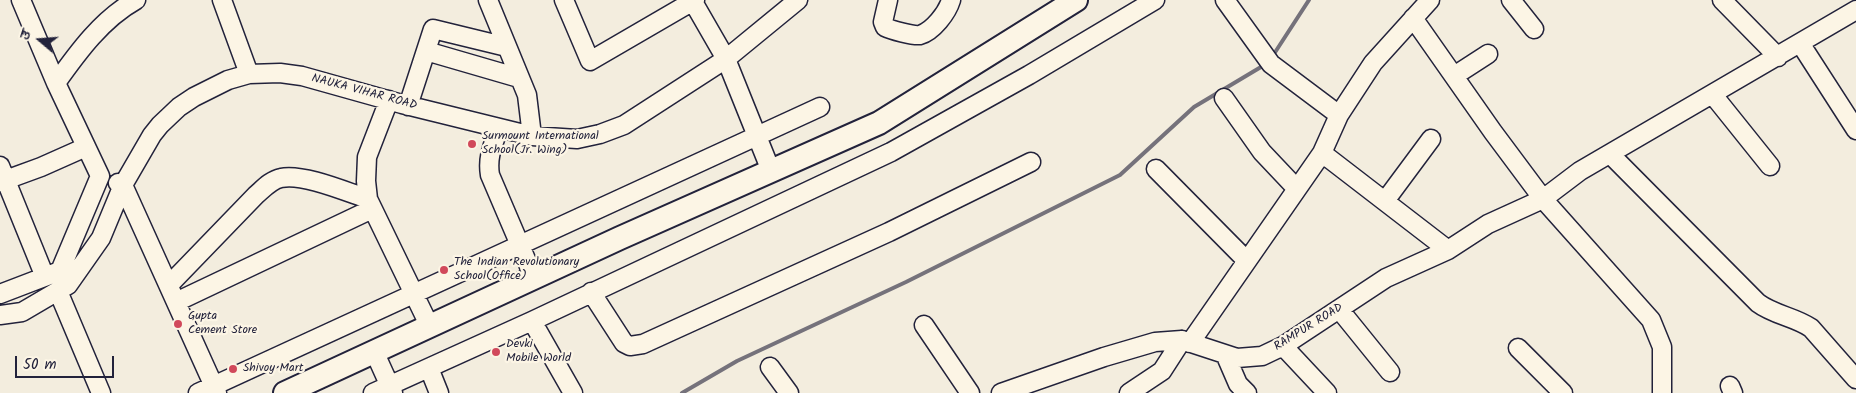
<!DOCTYPE html>
<meta charset="utf-8">
<style>
body{margin:0}
#map{position:relative;width:1856px;height:393px;overflow:hidden;background:#f3edde;font-family:Kalam,"Playpen Sans Deva",sans-serif}
canvas{display:block}
.north{position:absolute;left:15px;top:15px;width:50px;height:50px;-webkit-text-stroke:4px #fcf5e5;paint-order:stroke;rotate:288deg;font-size:14px;font-weight:700;line-height:20px;text-align:center;color:#22223b}
.north::after{content:'';display:block;margin:auto;width:18px;height:22px;background:#22223b;clip-path:polygon(50% 0,100% 100%,50% 72%,0 100%)}
.scale{position:absolute;left:15px;top:356px;width:99px;height:22px;box-sizing:border-box;border:2px solid #22223b;border-top:0;padding-left:6px;font-size:15px;line-height:18px;white-space:nowrap;color:#22223b;-webkit-text-stroke:4px #fcf5e5;paint-order:stroke}
</style>
<div id="map">
<canvas width="1856" height="393"></canvas>
<div class="north">उ</div>
<div class="scale">50 m</div>
</div>
<script>
const ctx = document.querySelector('canvas').getContext('2d');
ctx.lineJoin = 'round';
function strokePath(path, color, width, dash) {
  ctx.strokeStyle = color;
  ctx.lineWidth = width;
  ctx.lineCap = dash ? 'butt' : 'round';
  ctx.setLineDash(dash || []);
  ctx.stroke(path);
}
function label(font, color, halo, rows, align = 'center') {
  ctx.font = font + ' Kalam,sans-serif';
  ctx.lineWidth = 4.5;
  ctx.setLineDash([]);
  ctx.textBaseline = 'middle';
  ctx.strokeStyle = halo;
  ctx.fillStyle = color;
  for (const [text, x, y, turn = 0] of rows) {
    ctx.save();
    ctx.translate(x, y);
    ctx.rotate((+turn || 0) * Math.PI / 180);
    ctx.textAlign = isNaN(turn) ? turn : align;
    if (halo) ctx.strokeText(text, 0, 0);
    ctx.fillText(text, 0, 0);
    ctx.restore();
  }
}
strokePath(new Path2D(`
 M1272,57L1309,0
 M682,393L737,361L906,282L1120,175L1194,107L1266,64`), '#75727b', 4);
const minor = new Path2D(`
 M222,0L249,74
 M488,0L527,95L532,136
 M564,0L590,61L695,0
 M692,0L726,59L771,171
 M888,0L883,22L885,27C891,30 913,36 920,35C933,31 947,13 951,0
 M1225,0L1271,64L1339,115
 M1511,0L1534,29
 M1722,0L1778,57
 M1413,18L1493,132L1543,199L1651,320L1662,347V393
 M1800,43L1856,130
 M426,51L519,78
 M1454,76L1488,54
 M56,83C78,52 102,19 136,0
 M1713,95L1770,166
 M1224,98L1262,152L1297,189
 M389,100L367,157L366,181L368,199L430,327
 M408,106L433,29L507,47
 M499,128C493,145 487,157 490,175L534,278
 M1322,153L1448,250
 M1610,154L1758,303C1774,315 1795,317 1811,328L1856,379
 M0,166L45,277
 M1156,169L1247,261
 M0,182L41,167L86,147
 M118,183L123,185L217,393
 M1385,201L1431,139
 M169,285L256,195C263,189 271,180 281,178C302,173 347,192 368,199
 M58,291L101,393
 M591,292L624,343L630,346L643,344L889,232L1031,162
 M0,294L60,271L100,176L56,83L21,0
 M176,302L372,209
 M1339,309L1390,372
 M0,315L22,312L68,285L101,238L123,185L152,135L160,125L179,107L194,97L228,80L249,74L280,73L302,76L402,104L532,136L577,139L600,134L624,125L726,59L798,0
 M532,321L573,393
 M924,325L970,393
 M1190,343L1322,153L1339,115L1373,63L1430,0
 M1283,346L1327,393
 M1518,348L1563,393
 M374,351L393,393
 M1225,354L1238,384L1247,393
 M770,367L789,393
 M429,368L439,393
 M1730,386L1733,393
 M198,393L820,107
 M373,393L532,321L891,152L1029,75L1155,0
 M1001,393L1104,357L1155,342L1182,340L1237,358L1262,356L1283,346L1386,278L1448,250L1488,224L1543,199L1580,171L1856,10
 M1129,393L1162,371L1182,340`);
const major = new Path2D(`
 M285,393L620,238L879,123L1076,0`);
strokePath(minor, '#22223b', 21);
strokePath(major, '#22223b', 26);
strokePath(minor, '#fcf5e5', 18);
strokePath(major, '#fcf5e5', 22);
for (const [x, y, r, color] of [
 [472,144,5,"#d1495b"],
 [444,270,5,"#d1495b"],
 [178,324,5,"#d1495b"],
 [496,352,5,"#d1495b"],
 [233,369,5,"#d1495b"]
]) {
  const dot = new Path2D();
  dot.arc(x, y, r, 0, 2 * Math.PI);
  ctx.fillStyle = color;
  ctx.fill(dot);
  strokePath(dot, '#fcf5e5', 2);
}
label('12px', '#22223b', '#fcf5e5', [
 ["NAUKA VIHAR ROAD",364,93,15],
 ["RAMPUR ROAD",1309,328,-32]
]);
label('12px', '#22223b', '#fcf5e5', [
 ["Surmount International",482,137],
 ["School(Jr. Wing)",482,151],
 ["The Indian Revolutionary",454,263],
 ["School(Office)",454,277],
 ["Gupta",188,317],
 ["Cement Store",188,331],
 ["Devki",506,345],
 ["Mobile World",506,359],
 ["Shivoy Mart",243,369]
], 'left');
</script>
